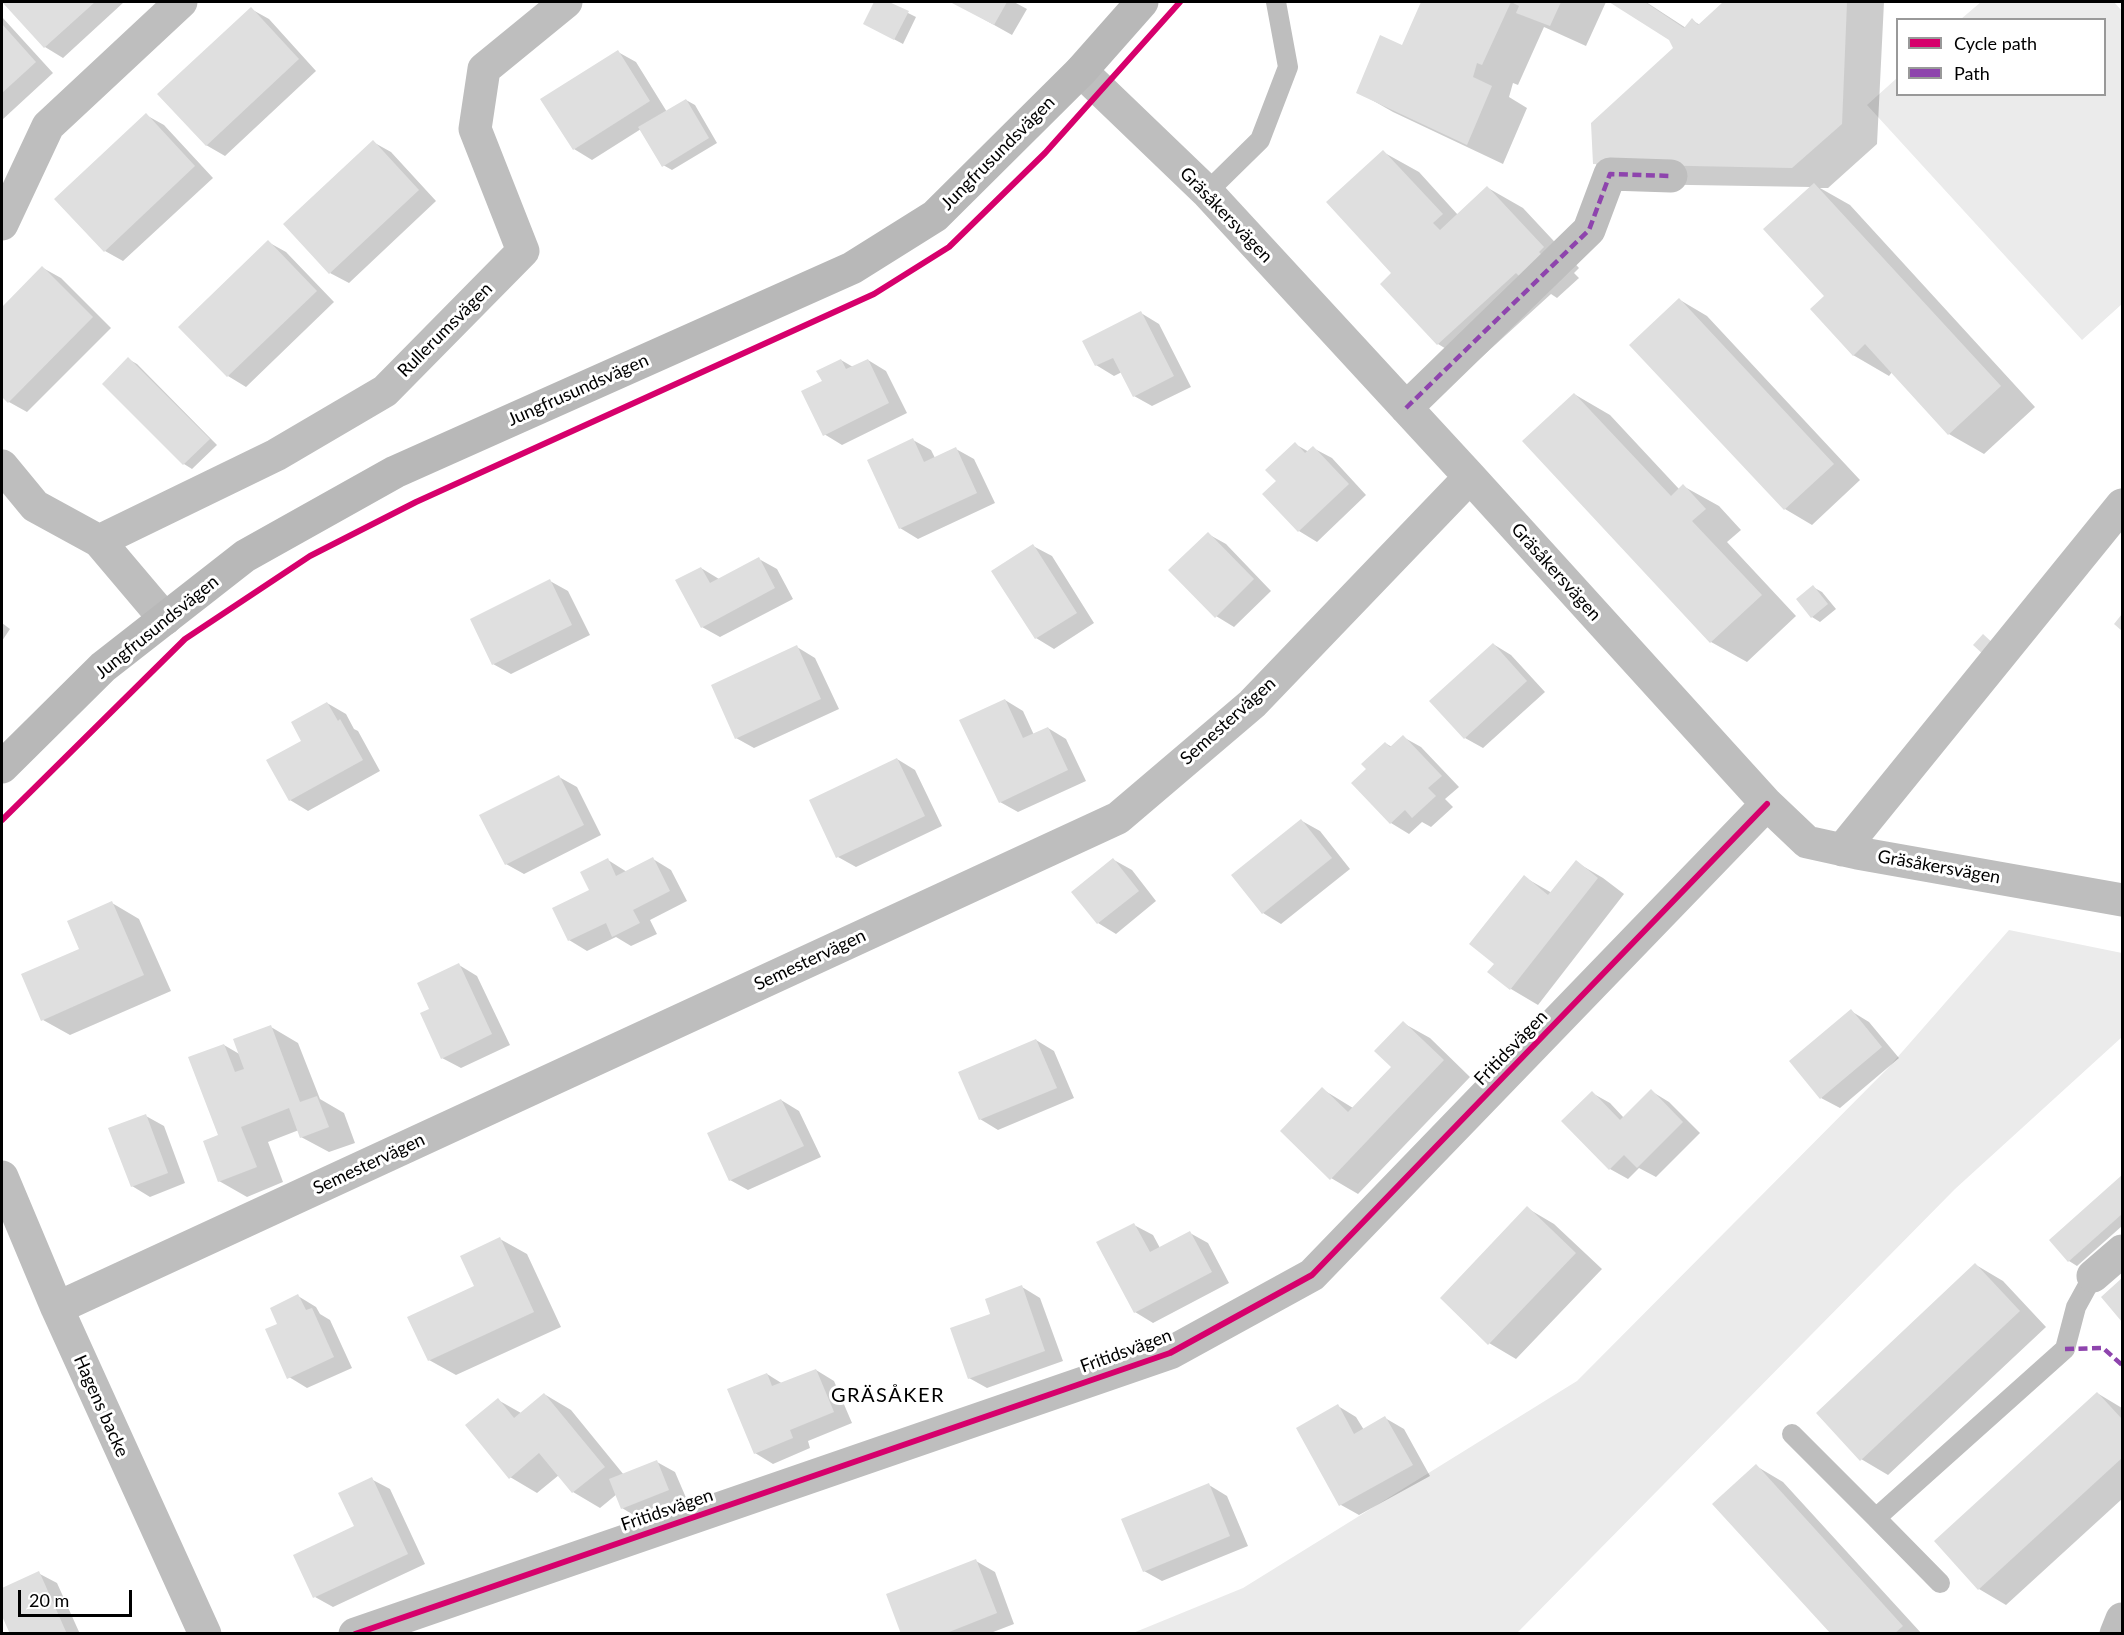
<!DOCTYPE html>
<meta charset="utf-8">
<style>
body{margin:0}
#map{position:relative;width:2124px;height:1635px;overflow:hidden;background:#fff;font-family:Lato,sans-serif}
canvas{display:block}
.frame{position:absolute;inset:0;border:3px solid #000;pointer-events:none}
.legend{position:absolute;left:1896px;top:18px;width:210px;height:78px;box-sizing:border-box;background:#fff;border:2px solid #999;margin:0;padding:8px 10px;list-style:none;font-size:18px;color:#000}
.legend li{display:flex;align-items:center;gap:12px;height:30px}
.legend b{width:30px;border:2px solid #999}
.scale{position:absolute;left:18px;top:1590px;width:114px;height:27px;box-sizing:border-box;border:3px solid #000;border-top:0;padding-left:8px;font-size:18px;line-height:21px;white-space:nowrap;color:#000;-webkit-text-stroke:4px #fff;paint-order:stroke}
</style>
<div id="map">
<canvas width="2124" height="1635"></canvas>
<div class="frame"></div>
<ul class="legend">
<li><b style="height:8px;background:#d6006c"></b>Cycle path</li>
<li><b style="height:8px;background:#8e44ad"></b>Path</li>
</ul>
<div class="scale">20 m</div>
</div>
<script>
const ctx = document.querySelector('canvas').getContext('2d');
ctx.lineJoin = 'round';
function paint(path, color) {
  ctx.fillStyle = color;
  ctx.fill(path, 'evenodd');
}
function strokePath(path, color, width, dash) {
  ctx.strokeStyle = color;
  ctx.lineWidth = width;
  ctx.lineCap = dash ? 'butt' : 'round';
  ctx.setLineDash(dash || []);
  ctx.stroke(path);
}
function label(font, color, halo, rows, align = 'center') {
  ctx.font = font + ' Lato,sans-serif';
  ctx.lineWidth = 6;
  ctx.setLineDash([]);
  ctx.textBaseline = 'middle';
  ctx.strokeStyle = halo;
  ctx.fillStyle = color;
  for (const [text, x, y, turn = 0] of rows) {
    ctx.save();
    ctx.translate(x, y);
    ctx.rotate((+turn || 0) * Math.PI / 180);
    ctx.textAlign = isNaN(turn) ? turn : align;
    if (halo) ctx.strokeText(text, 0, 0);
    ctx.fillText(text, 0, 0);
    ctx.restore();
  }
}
paint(new Path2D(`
 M1981,2H2114L2122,11V304L2082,340L1867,105L1897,78L1898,94H2104V20L1961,19Z
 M2009,930L2122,953V1037L1955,1189L1517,1633H1133L1243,1588L1577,1381L1888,1068Z`), '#ebebeb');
paint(new Path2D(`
 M3,2H124L63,58L45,47Z
 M876,2H886L916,17L903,44L865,24Z
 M953,2H1014L1027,9L1012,35Z
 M1423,2H1606L1586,46L1544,27L1518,85L1513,83L1509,97L1527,108L1503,164L1393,112L1358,92L1402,47Z
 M1612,2H1646L1686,28L1692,20L1700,25L1725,2H1884L1877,144L1828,188H1820L1850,205L2035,407L1984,454L1949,434L1892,372L1889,376L1853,355L1826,296L1811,187L1630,184L1594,163L1674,49L1671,39Z
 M251,9L269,19L316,71L225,156L206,145Z
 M2,17L53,73L2,120Z
 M618,52L636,62L667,112L686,100L695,105L717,143L672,170L663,165L641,129L592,160L574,149Z
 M146,115L164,125L213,178L123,261L105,251Z
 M373,142L391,152L436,201L349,283L330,273Z
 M1383,152L1419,172L1458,215L1488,188L1523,208L1579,268L1574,273L1579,278L1557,298L1551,294L1473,365L1438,344L1393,273Z
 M268,242L286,252L334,302L246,387L228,376Z
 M43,268L61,278L111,328L27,412L9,402L2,395V309Z
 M1680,300L1707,316L1860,480L1812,525L1785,509Z
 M1141,313L1159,324L1191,387L1152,406L1134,396L1122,372L1114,376L1096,365Z
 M128,359L137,364L217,445L192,469L184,464Z
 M841,360L853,367L868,360L886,371L907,413L842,445L824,434V382Z
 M1574,394L1610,415L1679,489L1683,486L1719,506L1741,530L1727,542L1796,616L1747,662L1711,642Z
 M913,440L931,450L935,458L956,449L974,459L995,503L918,539L900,528Z
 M1295,444L1309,452L1313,448L1332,458L1366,495L1317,542L1299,531L1278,481Z
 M1208,534L1226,544L1271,591L1234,627L1216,616Z
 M1033,546L1052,556L1094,623L1054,649L1036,638Z
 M759,559L777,569L793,599L720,637L702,627L701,568L719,579Z
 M550,581L568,591L590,635L511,674L493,664Z
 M1813,587L1822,592L1836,609L1820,622L1812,617Z
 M2,623L10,629L2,641Z
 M1493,644L1511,655L1545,692L1483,748L1465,738Z
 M797,647L815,658L839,709L754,748L736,738Z
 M1005,700L1023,711L1034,735L1048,728L1066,739L1086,781L1018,812L1000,802Z
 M327,703L346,714L354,729L358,731L380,771L308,811L290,800L303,741Z
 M1403,737L1421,747L1459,787L1445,799L1453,807L1431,827L1422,822L1409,834L1391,823L1369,769L1385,743L1392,747Z
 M897,759L915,770L942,826L856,867L838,857Z
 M559,777L577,787L601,835L524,874L506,864Z
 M1302,821L1320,831L1350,869L1281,924L1263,913L1233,875Z
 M653,859L671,870L687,901L650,920L657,934L631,946L616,937L587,951L569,940L608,860L627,872Z
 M1114,860L1132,870L1156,901L1116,934L1098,923Z
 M1576,862L1603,878L1624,894L1538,1005L1511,989L1490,972L1496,964L1524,877L1552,893Z
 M112,903L139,919L171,991L70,1035L43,1020Z
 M459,965L477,976L510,1045L461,1068L442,1058L431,1010Z
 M1851,1011L1869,1022L1899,1058L1840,1108L1821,1098Z
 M1403,1023L1430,1038L1470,1077L1358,1194L1331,1178L1322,1089L1353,1108L1393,1067Z
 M271,1027L298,1043L320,1099L344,1113L355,1143L329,1152L301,1137L299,1130L268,1142L283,1182L247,1197L219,1181L224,1045L241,1055Z
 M1036,1040L1054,1051L1074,1098L998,1130L980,1119Z
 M1651,1091L1669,1102L1700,1133L1656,1177L1639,1168L1628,1179L1610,1169L1592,1093L1610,1103L1624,1118Z
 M781,1100L799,1111L821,1157L748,1190L730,1180Z
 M146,1116L164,1126L185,1183L150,1197L132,1186Z
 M2122,1177V1226L2077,1266L2069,1261L2051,1241Z
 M1527,1208L1554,1224L1602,1269L1516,1359L1489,1343Z
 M1134,1225L1153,1235L1160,1248L1190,1233L1208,1243L1229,1283L1153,1323L1135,1312Z
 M500,1239L527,1254L561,1327L456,1375L429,1360L476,1286Z
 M1976,1265L2003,1281L2046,1327L1888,1475L1861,1459Z
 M2122,1280V1320L2103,1297Z
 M1022,1287L1040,1298L1063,1361L987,1388L969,1378L992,1314Z
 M298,1296L316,1307L320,1314L330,1320L352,1368L307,1388L289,1377L279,1324Z
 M816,1370L834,1381L852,1423L808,1441L810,1448L773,1464L755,1453L767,1374L783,1384Z
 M2097,1393L2122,1408V1499L2006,1605L1979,1589L1936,1542Z
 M544,1394L571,1410L624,1475L657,1462L675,1472L687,1500L640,1519L622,1508L617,1494L600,1508L573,1492L559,1475L537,1493L510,1477L498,1400L521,1413Z
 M1338,1406L1356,1417L1364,1430L1385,1418L1404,1429L1430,1476L1359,1515L1341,1505Z
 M1756,1466L1783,1482L1922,1634H1833Z
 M371,1479L390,1489L425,1564L333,1607L315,1597L356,1527Z
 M1209,1485L1227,1496L1248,1546L1162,1581L1144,1571Z
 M976,1561L995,1572L1014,1624L988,1634H902Z
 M38,1573L57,1583L80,1634H11L2,1612V1590Z`), '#0003');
paint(new Path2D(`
 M2,2H95L44,48Z
 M874,2H889L909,11L894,40L863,24Z
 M950,2H1007L994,25Z
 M1421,2H1561L1550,26L1516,13L1519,6L1511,2L1482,65L1477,63L1473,77L1492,86L1467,145L1356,93L1380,35L1402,45Z
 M1609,2H1645L1684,28L1692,18L1698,25L1723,2H1847L1842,124L1792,168L1593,164L1591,123L1673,48L1669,40Z
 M251,7L299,59L206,146L157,94Z
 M2,24L36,62L2,93Z
 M618,50L650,101L573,150L540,99Z
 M686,99L709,138L662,167L638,127Z
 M146,113L195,166L104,252L54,199Z
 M373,140L419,190L329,274L283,224Z
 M1383,150L1443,214L1433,223L1440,230L1487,186L1544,247L1539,252L1544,257L1521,278L1516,273L1437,345L1380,284L1391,273L1326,202Z
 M1814,183L2001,386L1948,435L1865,344L1853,356L1810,309L1824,296L1763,229Z
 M268,240L317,291L227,377L178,327Z
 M42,266L93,317L8,403L2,397V307Z
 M1679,298L1834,464L1784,510L1629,345Z
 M1141,311L1174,376L1133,397L1113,358L1095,366L1082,341Z
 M128,357L210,439L183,465L102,384Z
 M841,359L846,369L868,359L889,403L823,436L801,391L822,381L816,371Z
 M1574,393L1671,496L1683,484L1706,509L1692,521L1762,595L1710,643L1522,441Z
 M913,438L924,462L956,447L977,493L899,529L867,460Z
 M1295,442L1305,453L1313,446L1349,484L1298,532L1262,494L1276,481L1265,470Z
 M1208,532L1254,579L1215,618L1168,570Z
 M1033,544L1077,613L1035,639L991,571Z
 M759,557L775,588L701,628L675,580L701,567L710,583Z
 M550,579L572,625L492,665L470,619Z
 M1813,585L1828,604L1811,618L1796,599Z
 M2122,614V631L2114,624Z
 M1983,634L1995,645L1985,656L1973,645Z
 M1493,643L1527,681L1464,739L1429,701Z
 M797,645L821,699L735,739L711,685Z
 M1005,699L1023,738L1048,727L1068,770L999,803L959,720Z
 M327,702L338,721L340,719L363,760L289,801L266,760L301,741L291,722Z
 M1403,735L1442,776L1428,788L1436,796L1412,818L1405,810L1390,824L1351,783L1366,769L1361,764L1385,742L1390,747Z
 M897,758L925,816L836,858L809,800Z
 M559,775L584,825L505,865L479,815Z
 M1301,819L1332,858L1262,914L1231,875Z
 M653,857L670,891L633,910L640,923L612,937L606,923L568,941L552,908L589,890L580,872L608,858L616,876Z
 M1113,858L1139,891L1097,924L1071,892Z
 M1576,860L1598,878L1510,990L1487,972L1494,964L1469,944L1524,875L1548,895Z
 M112,901L144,975L41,1021L21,974L79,949L67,921Z
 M459,963L492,1034L441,1059L420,1013L429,1009L417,983Z
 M1851,1009L1882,1047L1820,1099L1789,1061Z
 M1403,1021L1444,1060L1330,1180L1280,1131L1322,1087L1348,1112L1391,1067L1374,1051Z
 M271,1025L300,1102L317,1096L329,1127L300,1138L289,1108L241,1127L257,1167L218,1182L203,1141L218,1135L188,1057L224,1044L235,1072L244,1069L233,1039Z
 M1036,1039L1057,1088L979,1120L958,1072Z
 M1651,1089L1683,1122L1637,1168L1624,1155L1609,1170L1561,1121L1592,1091L1620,1120Z
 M781,1099L804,1146L729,1181L707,1133Z
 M146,1114L168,1173L131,1187L108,1128Z
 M2122,1175V1214L2068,1262L2049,1240Z
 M1527,1206L1576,1253L1488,1345L1440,1298Z
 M1134,1223L1150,1252L1190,1231L1212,1272L1134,1313L1096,1242Z
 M500,1237L534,1312L428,1361L407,1317L474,1286L460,1256Z
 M1975,1263L2020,1311L1860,1461L1816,1413Z
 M2122,1278V1322L2101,1297Z
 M1022,1285L1045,1351L968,1379L950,1328L990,1314L985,1299Z
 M298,1294L306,1310L312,1308L334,1357L287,1379L265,1329L277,1324L270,1308Z
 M816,1369L834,1412L790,1430L793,1438L754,1454L727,1389L767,1373L772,1386Z
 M2097,1392L2122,1419V1458L1978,1590L1934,1541Z
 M544,1393L605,1467L572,1493L539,1453L509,1479L465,1425L498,1398L514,1418Z
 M1338,1404L1354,1434L1385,1416L1413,1465L1339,1506L1296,1428Z
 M657,1460L669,1490L621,1509L609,1479Z
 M1756,1464L1903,1626L1894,1634H1831L1712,1504Z
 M372,1477L408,1554L313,1598L293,1555L354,1526L338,1493Z
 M1209,1483L1230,1536L1143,1572L1121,1519Z
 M976,1559L997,1613L944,1634H901L886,1594Z
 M39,1571L67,1634H10L2,1616V1588Z`), '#dfdfdf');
strokePath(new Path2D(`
 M1207,192L1260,140L1288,67L1276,2
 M1792,1434L1876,1518L2065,1349L2076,1307L2093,1276
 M1876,1518L1940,1583`), '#bebebe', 20);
strokePath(new Path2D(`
 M1081,71L1207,192L1470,477L1767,804L1807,842L1857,853L2122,900
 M2,224L48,126L181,2
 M1406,408L1589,230L1610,174L1671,176
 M2,466L35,506L99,541L165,619
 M99,541L276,455L385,391L523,251L475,129L484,69L566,2
 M1842,850L2122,505
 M2,1177L57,1308L205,1634
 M2093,1276L2122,1251
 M57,1308L1118,818L1252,704L1470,477
 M355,1634L1170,1353L1312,1275L1767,804
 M2116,1634L2122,1619`), '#bebebe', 33);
strokePath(new Path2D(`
 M2,767L103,667L245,556L395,472L852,268L935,216L1081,71L1142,2`), '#b8b8b8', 33);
strokePath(new Path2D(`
 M1406,408L1589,230L1610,174L1671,176
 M2065,1349L2103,1348L2122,1365`), '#8e44ad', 4.5, [9, 4.5]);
strokePath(new Path2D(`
 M2,820L185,639L310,556L416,502L874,294L949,247L1045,153L1180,2
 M355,1634L1170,1353L1312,1275L1767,804`), '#d6006c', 6);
label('18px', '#000', '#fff', [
 ["Jungfrusundsvägen",998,153,-45],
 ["Gräsåkersvägen",1226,215,46],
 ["Rullerumsvägen",445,330,-45],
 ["Jungfrusundsvägen",578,390,-24],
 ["Gräsåkersvägen",1556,572,48],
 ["Jungfrusundsvägen",157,627,-39],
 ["Semestervägen",1228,721,-42],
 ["Gräsåkersvägen",1939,867,10],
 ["Semestervägen",810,960,-25],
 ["Fritidsvägen",1511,1048,-46],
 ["Semestervägen",369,1164,-25],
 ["Fritidsvägen",1126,1351,-20],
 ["Hagens backe",101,1406,66],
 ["Fritidsvägen",667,1510,-19]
]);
ctx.letterSpacing = '1.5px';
label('20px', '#000', '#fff', [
 ["GRÄSÅKER",888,1396]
]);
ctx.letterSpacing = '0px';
</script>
